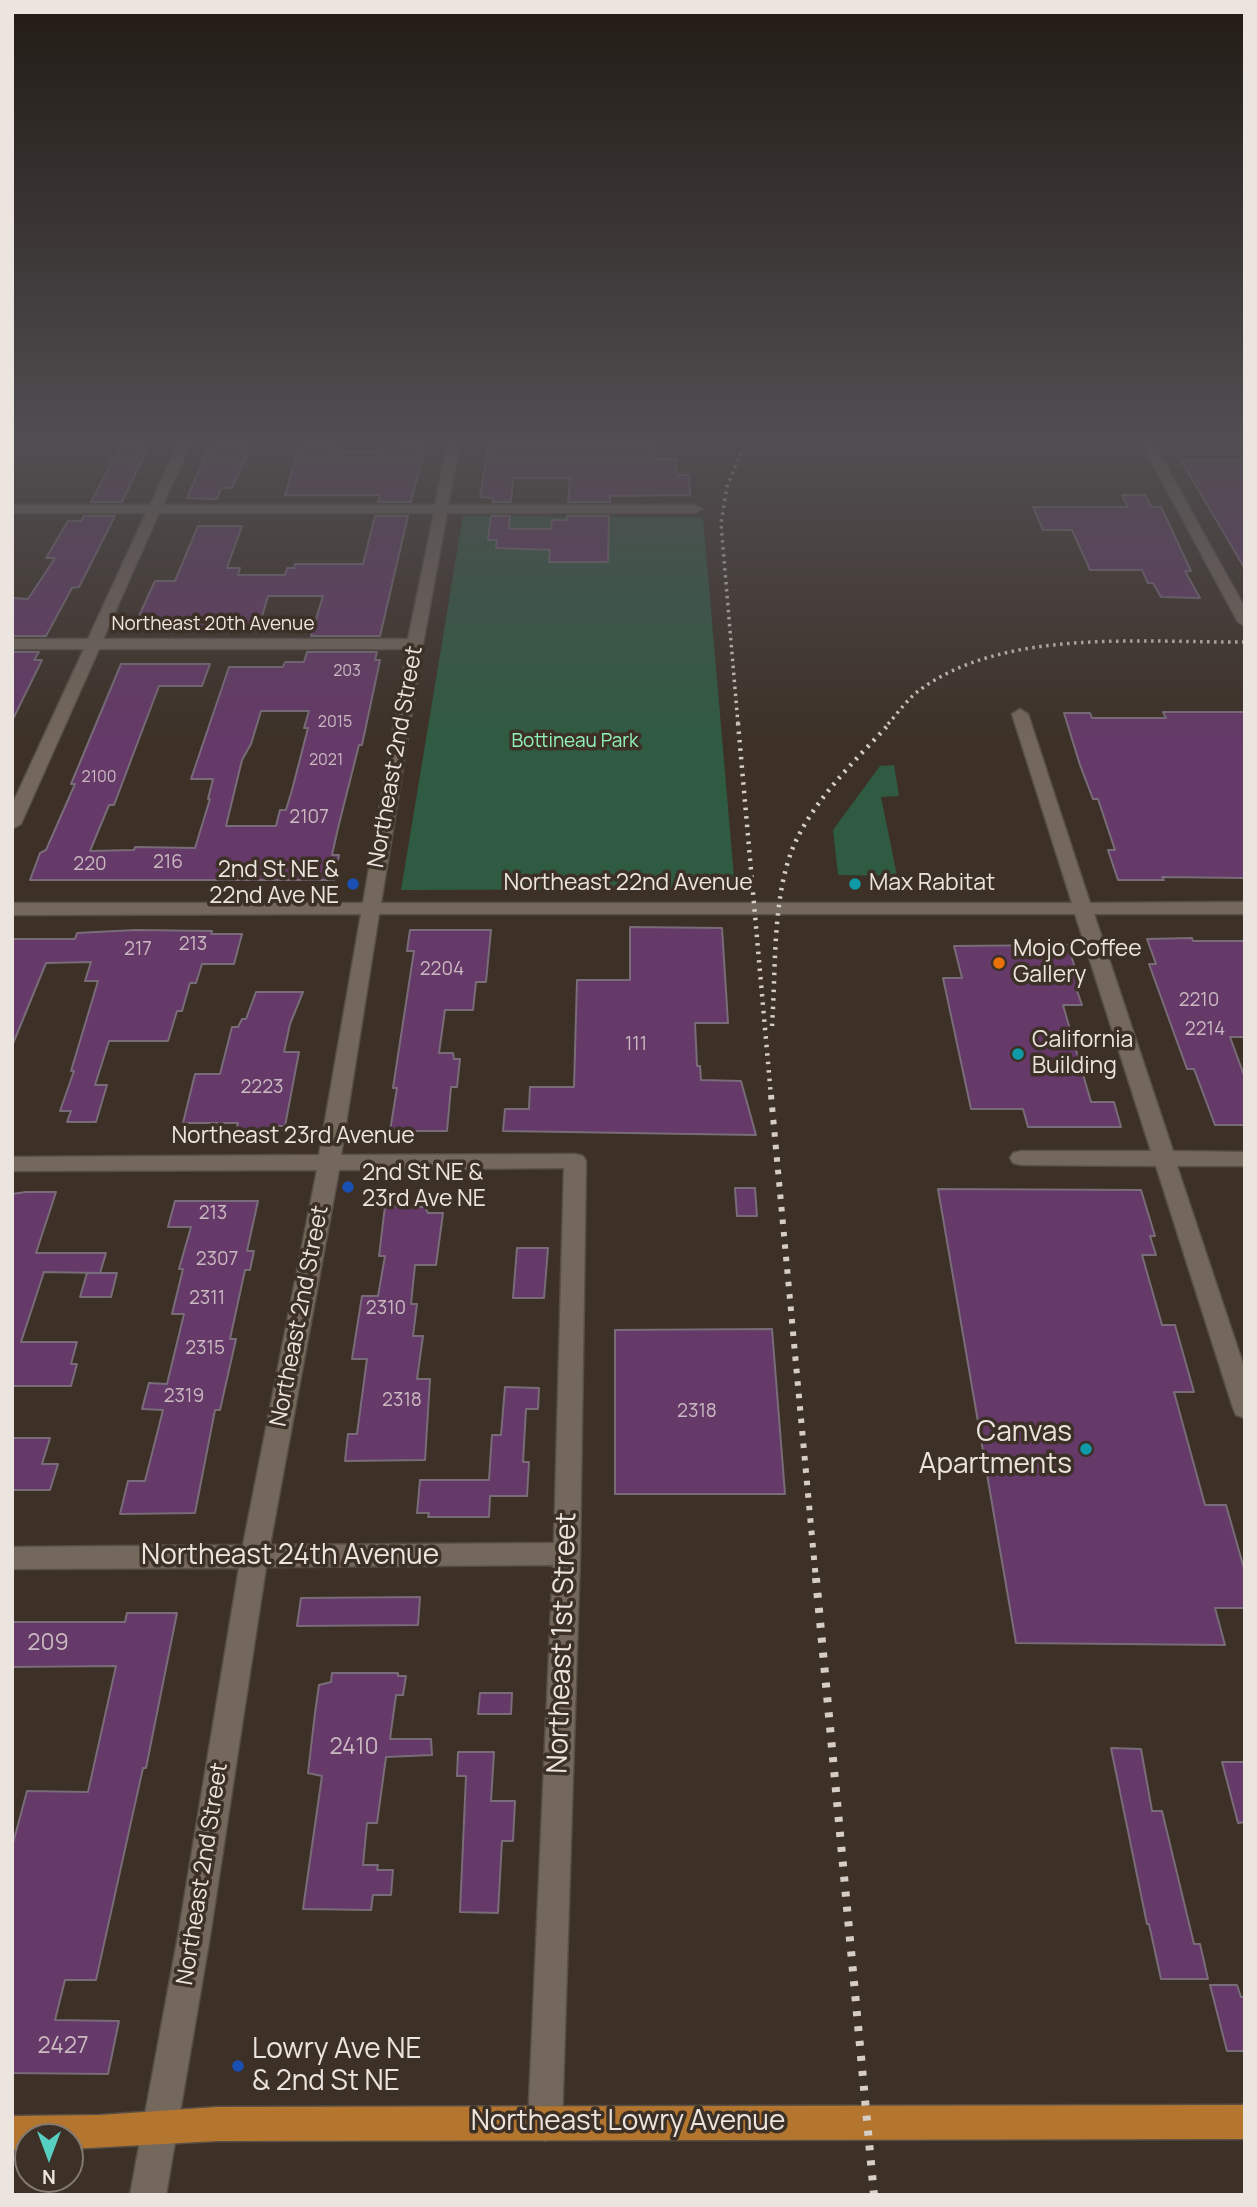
<!DOCTYPE html>
<style>
body{margin:0}
#map{position:relative;width:1257px;height:2207px;overflow:hidden;background:#3d3127;font-family:Manrope,sans-serif}
canvas{display:block}
.frame{position:absolute;inset:0;border:14px solid #ece4de;pointer-events:none}
.north{position:absolute;left:14px;top:2123px;width:70px;height:70px;box-sizing:border-box;background:#3d3127;border:2px solid #837970;border-radius:50%;rotate:180deg;font-size:19px;font-weight:700;line-height:28px;text-align:center;color:#ece4de}
.north::after{content:'';display:block;margin:auto;width:24px;height:32px;background:#57cec2;clip-path:polygon(50% 0,100% 100%,50% 72%,0 100%)}
</style>
<div id="map">
<canvas width="1257" height="2207"></canvas>
<div class="frame"></div>
<div class="north">N</div>
</div>
<script>
const ctx = document.querySelector('canvas').getContext('2d');
ctx.lineJoin = 'round';
function paint(path, color) {
  ctx.fillStyle = color;
  ctx.fill(path, 'evenodd');
}
function strokePath(path, color, width, dash) {
  ctx.strokeStyle = color;
  ctx.lineWidth = width;
  ctx.lineCap = dash ? 'butt' : 'round';
  ctx.setLineDash(dash || []);
  ctx.stroke(path);
}
function label(font, color, halo, rows, align = 'center') {
  ctx.font = font + ' Manrope,sans-serif';
  ctx.lineWidth = 7;
  ctx.setLineDash([]);
  ctx.textBaseline = 'middle';
  ctx.strokeStyle = halo;
  ctx.fillStyle = color;
  for (const [text, x, y, turn = 0] of rows) {
    ctx.save();
    ctx.translate(x, y);
    ctx.rotate((+turn || 0) * Math.PI / 180);
    ctx.textAlign = isNaN(turn) ? turn : align;
    if (halo) ctx.strokeText(text, 0, 0);
    ctx.fillText(text, 0, 0);
    ctx.restore();
  }
}
paint(new Path2D(`
 M463,516L703,517L735,889L401,890Z
 M894,765L899,796L881,797L897,876L838,875L833,830L880,766Z`), '#2f5b42');
const building = new Path2D(`
 M125,437H153L122,502H91Z
 M255,437L232,488H221L217,499L187,498L213,438Z
 M302,437H340L336,452H377L379,447H393L402,437H428L411,502H378L380,495H285Z
 M490,437H655L656,459H676L677,475H689L690,495L610,496V502H568L570,478H513L511,502H493V498L480,497Z
 M1181,460H1245V569Z
 M1122,495H1145L1151,507H1161L1191,571H1185L1200,598L1161,597L1153,583H1148L1142,570H1090L1072,530H1043L1033,507H1128Z
 M84,516H115L79,587L72,588L46,636H12V598L28,599L55,558H46L68,521H81Z
 M375,516H408L380,636H311L323,596H268L259,627H138L142,616H139L155,581H175L198,526H242L227,568H240L238,575H285L287,568H294L295,564H363Z
 M491,516H510L509,529H551L552,520H567V516H609L608,562H549L550,550L496,548L497,540H488Z
 M12,652H39L34,660H42L12,721Z
 M307,652H377L375,660H380L362,745H359L338,828L332,855H339L334,880H30L40,853L46,850L75,784H71L121,664H210L202,686H159L114,805H109L90,851L134,850L135,847L195,848L210,799H208L213,779H191L229,667H283L285,662H304ZM261,711H309L304,728H308L292,790L286,810H280L276,826H226L242,760L251,744Z
 M1163,712H1245V878L1162,877L1164,880H1118L1108,850H1115L1098,799H1093L1080,765L1064,713H1090L1092,718H1166Z
 M630,927L722,928L728,1023H695L697,1066H700L701,1080L741,1081L756,1135L503,1131L505,1109H529L530,1087H574L577,980H630Z
 M135,930L212,931L211,934H242L234,964H202L196,983H190L182,1011H177L168,1041H109L95,1085H107L96,1122H67L71,1111H60L74,1071H71L98,981H85L91,962L46,963L12,1046V939H75L77,933Z
 M410,930H491L486,982H476L473,1010H445L439,1053H453L454,1059H460L457,1087H451L447,1131H390L397,1088H393L414,951H407Z
 M1192,938L1193,941H1245V1037H1230L1245,1078V1125H1215L1194,1069H1187L1149,964H1156L1147,939Z
 M1068,945L1081,988H1076L1082,1005H1063L1091,1102H1114L1121,1127H1028L1023,1109H971L943,978H962L954,946Z
 M256,992H303L290,1024L284,1052H299L285,1126H279L278,1133L235,1134L238,1123H183L195,1074H220L232,1027H238L242,1019H246Z
 M735,1188H755L757,1216H737Z
 M938,1189L1141,1190L1155,1236H1150L1156,1255H1142L1162,1325H1175L1194,1392H1174L1205,1505H1226L1245,1572V1608H1215L1225,1645L1016,1643Z
 M26,1192H56L36,1253H106L100,1273L44,1272L21,1342H77L71,1364H77L71,1386H12V1194Z
 M175,1201H258L247,1251H254L250,1270H245L230,1339H236L220,1410H215L195,1513L120,1514L128,1481H145L163,1410L142,1409L149,1383L167,1384L184,1314H172L183,1269H179L191,1227H168Z
 M385,1206L425,1207L428,1213H443L436,1265H415L411,1304H417L413,1336H423L417,1379H430L425,1460L345,1461L348,1434H357L367,1359H352L362,1296H378L385,1256H379Z
 M517,1248H548L544,1298H513Z
 M87,1273H117L111,1297H80Z
 M772,1329L785,1494H615V1330Z
 M505,1387L539,1388L538,1409H526L523,1462H529L527,1496H490L489,1517H428L429,1513H417L420,1480H489L492,1435H501Z
 M12,1438H50L42,1464H58L50,1490H12Z
 M420,1597L418,1625L297,1626L301,1598Z
 M127,1613H177L146,1768H143L96,1980H65L55,2020L119,2021L108,2074L12,2073V1847L27,1791L88,1792L116,1666L12,1667V1622H125Z
 M332,1673H398V1676H406L403,1695H396L390,1739H431L432,1755L386,1757L377,1823H367L363,1865H378L377,1870H393L391,1895H373L371,1910L303,1909L322,1776L308,1773L315,1713L319,1685L331,1682Z
 M480,1693H512L511,1714H478Z
 M1111,1748L1141,1749L1152,1811H1162L1194,1944H1200L1208,1979H1161L1149,1924H1147Z
 M458,1752H494L491,1801H515L513,1841H502L498,1913L460,1912L466,1776H457Z
 M1222,1762H1245V1822L1238,1823Z
 M1210,1985H1237L1241,1997H1245V2051H1227Z`);
paint(building, '#653968');
strokePath(building, '#786c79', 2);
const minor = new Path2D(`
 M181,437H193L163,505H435L449,437H461L448,505H695L702,509L695,513H447L423,644L381,903H1072L1012,714L1020,709L1028,714L1090,903L1245,902V914H1094L1173,1151L1245,1152V1166H1177L1245,1370V1418L1236,1415L1233,1408L1156,1166L1021,1165L1013,1163L1010,1158L1013,1153L1021,1151H1151L1075,914H379L341,1155L575,1154L583,1156L586,1161L580,1554L562,2124L557,2136L545,2141L533,2136L528,2124L553,1565L266,1567L210,1936L166,2195H130L178,1936L239,1568L12,1569V1547L243,1545L317,1170L12,1171V1157L319,1155L361,914L12,915V903H363L407,649H99L21,824L12,829V805L84,649H12V639H88L146,513H12V505H150ZM159,513H434L408,639H103ZM564,1168L554,1543L270,1545L339,1170Z
 M1138,437H1150L1245,608V626L1238,622Z`);
const major = new Path2D(`
 M1245,2105V2139L217,2141L70,2149V2137H28V2150H12V2116L100,2115L217,2107Z`);
strokePath(minor, '#574e46', 3);
strokePath(major, '#574e46', 3);
paint(minor, '#74675c');
paint(major, '#b4762e');
strokePath(new Path2D(`
 M738,724L721,524L727,486L748,437
 M888,724C897,714 906,701 917,692C1002,627 1143,643 1245,642`), '#d5cdc6', 3.5, [2.5, 4.5]);
strokePath(new Path2D(`
 M738,723L771,1096
 M772,1026C776,970 772,896 794,845C815,798 856,760 890,723`), '#d5cdc6', 4.5, [2.5, 6]);
strokePath(new Path2D(`
 M771,1095L816,1580`), '#d5cdc6', 6, [4.5, 8]);
strokePath(new Path2D(`
 M816,1578L874,2195`), '#d5cdc6', 8, [5, 10]);
const sky = ctx.createLinearGradient(0, 0, 0, 746);
sky.addColorStop(0, '#221b15');
sky.addColorStop(0.59, '#514e52');
sky.addColorStop(1, '#514e5200');
ctx.fillStyle = sky;
ctx.fillRect(0, 0, 1257, 746);
for (const [x, y, r, color] of [
 [353,884,7,"#1a4fb4"],
 [855,884,7,"#0f9aa8"],
 [999,963,7,"#e8710a"],
 [1018,1054,7,"#0f9aa8"],
 [348,1187,7,"#1a4fb4"],
 [1086,1449,7,"#0f9aa8"],
 [238,2066,7,"#1a4fb4"]
]) {
  const dot = new Path2D();
  dot.arc(x, y, r, 0, 2 * Math.PI);
  ctx.fillStyle = color;
  ctx.fill(dot);
  strokePath(dot, '#3d3127', 2.5);
}
label('16px', '#cab9c0', null, [
 ["203",347,672],
 ["2015",335,723],
 ["2021",326,761],
 ["2100",99,778]
]);
label('19px', '#ece4de', '#3d3127', [
 ["Northeast 20th Avenue",213,625]
]);
label('19px', '#91f3b9', '#3d3127', [
 ["Bottineau Park",575,742]
]);
label('19px', '#cab9c0', null, [
 ["2107",309,818],
 ["216",168,863],
 ["220",90,865],
 ["213",193,945],
 ["217",138,950],
 ["2204",442,970],
 ["2210",1199,1001],
 ["2214",1205,1030],
 ["111",636,1045],
 ["2223",262,1088],
 ["213",213,1214],
 ["2307",217,1260],
 ["2311",207,1299],
 ["2310",386,1309],
 ["2315",205,1349],
 ["2319",184,1397],
 ["2318",402,1401],
 ["2318",697,1412]
]);
label('23px', '#ece4de', '#3d3127', [
 ["Northeast 2nd Street",396,757,-80],
 ["Northeast 22nd Avenue",628,884],
 ["Northeast 23rd Avenue",293,1137],
 ["Northeast 2nd Street",300,1316,-79],
 ["Northeast 2nd Street",203,1874,-81]
]);
label('23px', '#ece4de', '#3d3127', [
 ["2nd St NE &",339,871,"right"],
 ["22nd Ave NE",339,897,"right"],
 ["Max Rabitat",869,884],
 ["Mojo Coffee",1013,950],
 ["Gallery",1013,976],
 ["California",1032,1041],
 ["Building",1032,1067],
 ["2nd St NE &",362,1174],
 ["23rd Ave NE",362,1200]
], 'left');
label('23px', '#cab9c0', null, [
 ["209",48,1644],
 ["2410",354,1748],
 ["2427",63,2047]
]);
label('28px', '#ece4de', '#3d3127', [
 ["Canvas",1072,1433],
 ["Apartments",1072,1465],
 ["Lowry Ave NE",252,2050,"left"],
 ["& 2nd St NE",252,2082,"left"]
], 'right');
label('28px', '#ece4de', '#3d3127', [
 ["Northeast 24th Avenue",290,1556],
 ["Northeast 1st Street",563,1643,-88],
 ["Northeast Lowry Avenue",628,2122]
]);
</script>
